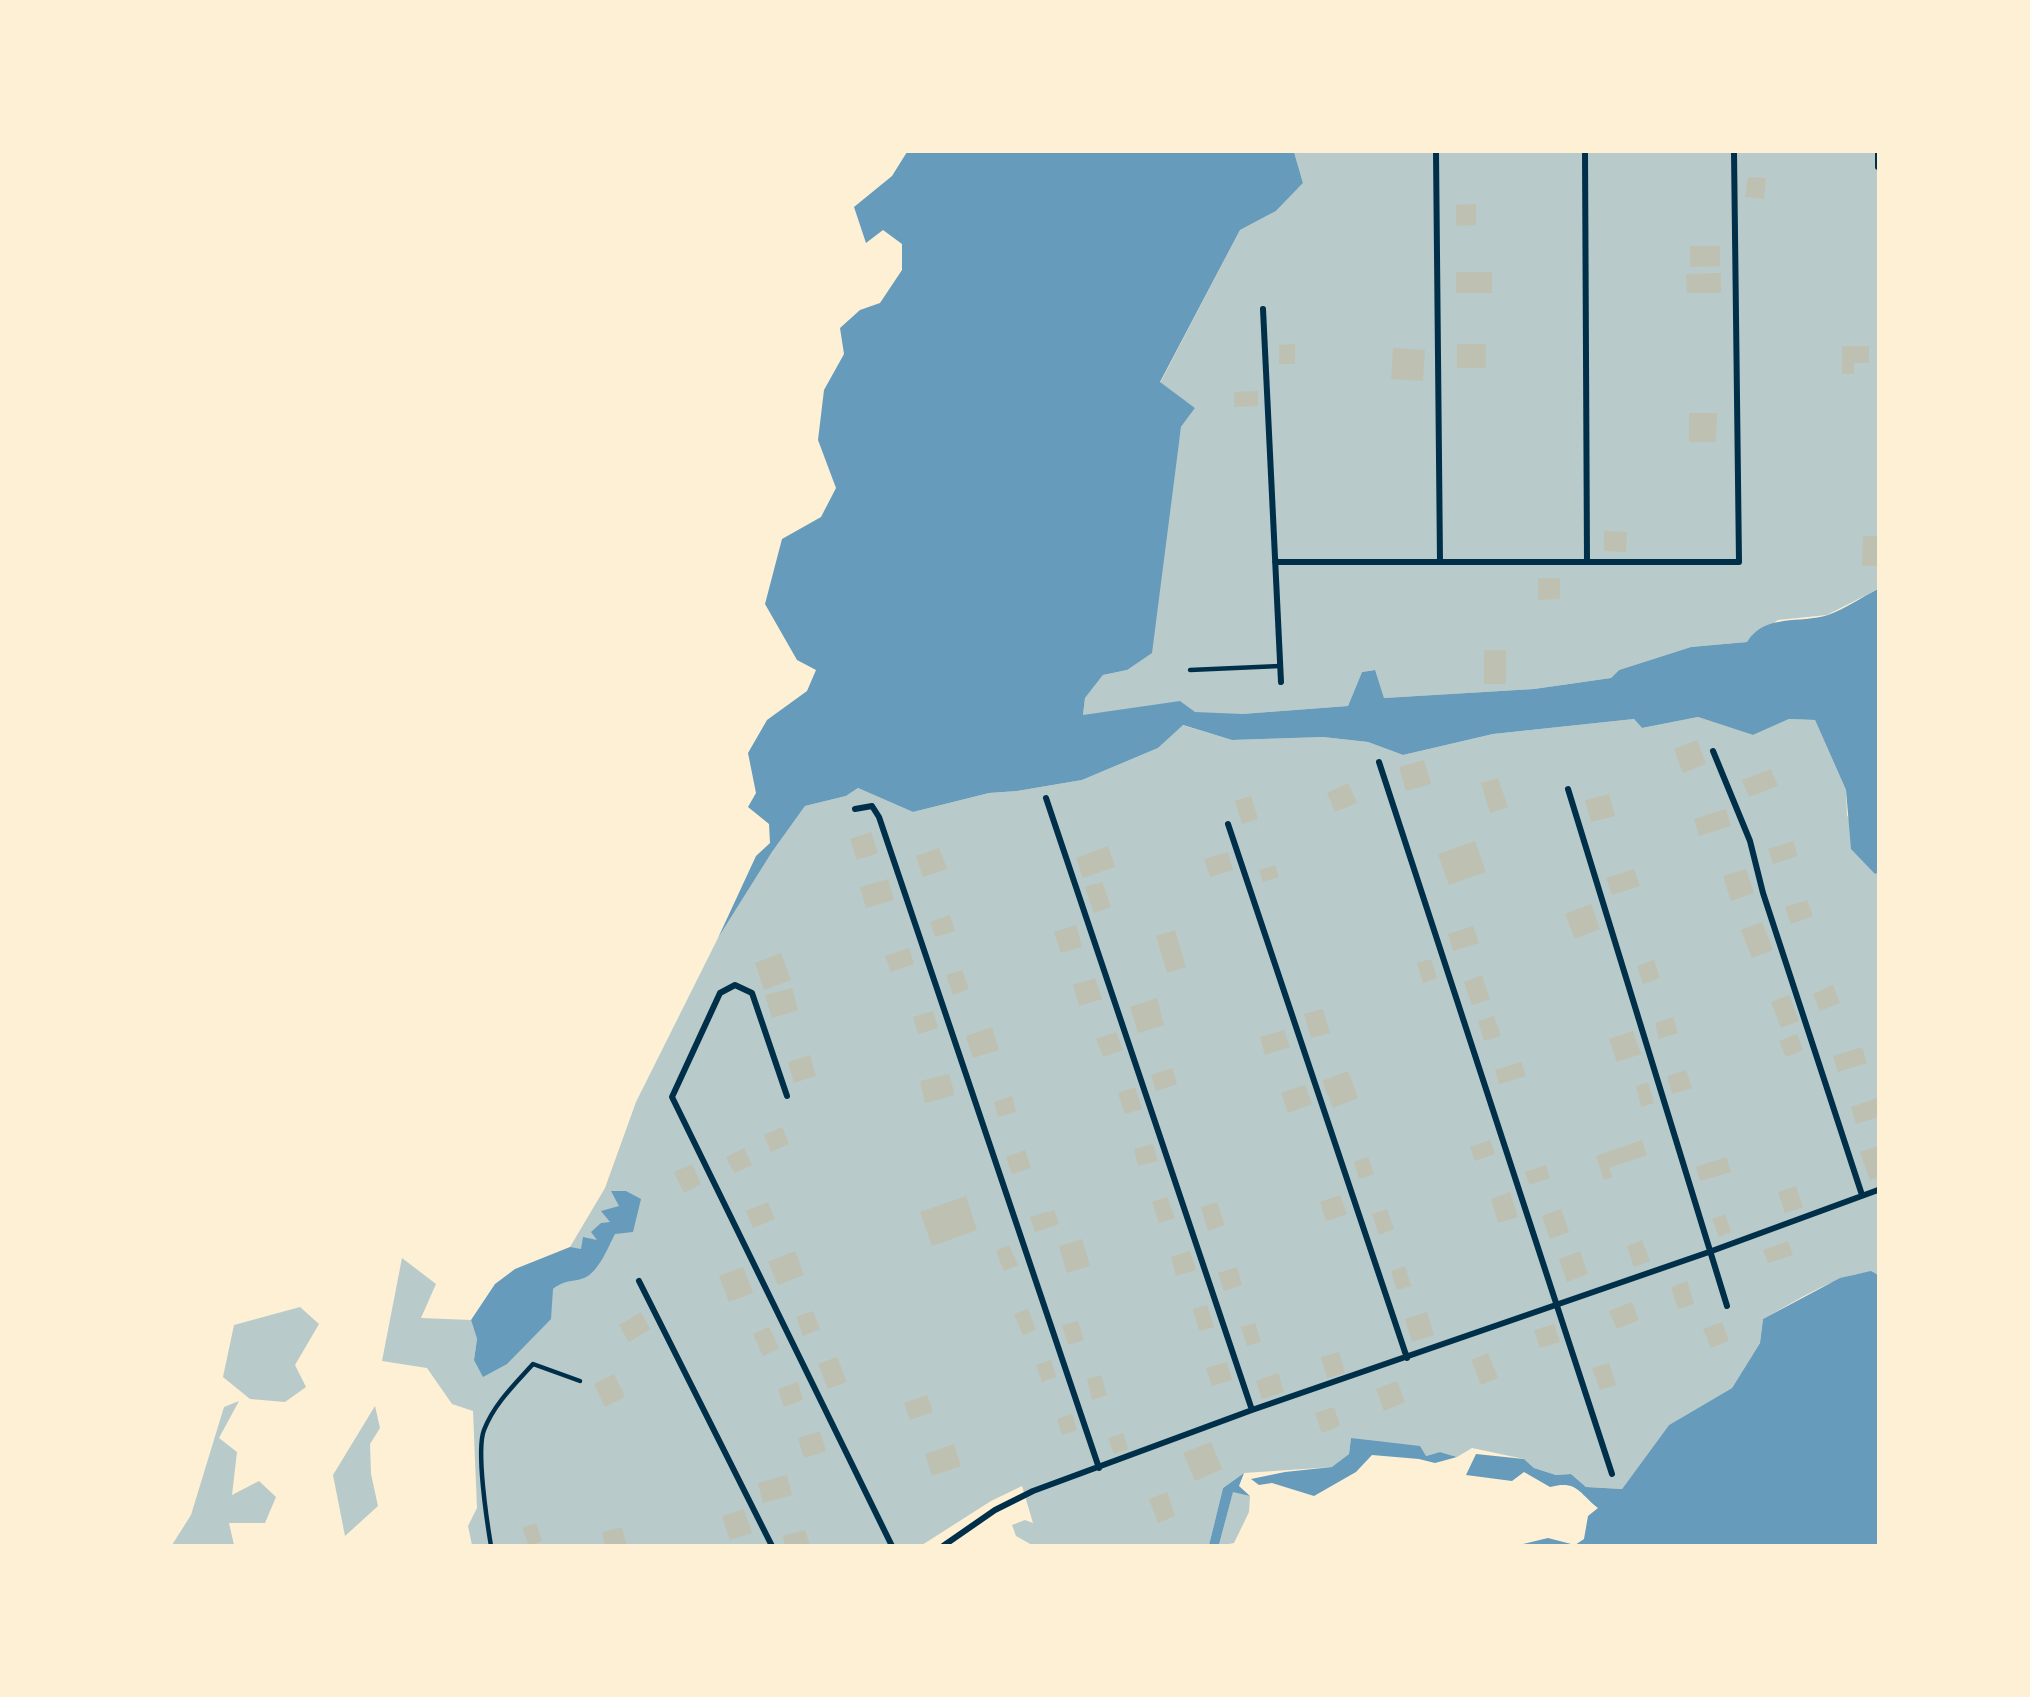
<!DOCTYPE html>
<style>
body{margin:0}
#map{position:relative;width:2030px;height:1697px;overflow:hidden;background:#fdf0d5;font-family:Inter,sans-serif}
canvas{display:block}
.frame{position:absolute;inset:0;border:153px solid #fdf0d5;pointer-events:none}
</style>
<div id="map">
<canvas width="2030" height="1697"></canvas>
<div class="frame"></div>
</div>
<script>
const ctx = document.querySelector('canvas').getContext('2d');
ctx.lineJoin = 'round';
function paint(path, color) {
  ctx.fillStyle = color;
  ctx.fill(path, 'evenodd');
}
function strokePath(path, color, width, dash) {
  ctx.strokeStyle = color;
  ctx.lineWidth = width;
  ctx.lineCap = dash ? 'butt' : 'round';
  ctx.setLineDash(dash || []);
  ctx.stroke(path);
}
paint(new Path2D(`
 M1294,152H1878V589L1827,615L1778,620L1747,642L1691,647L1619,670L1611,678L1534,689L1384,698L1374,670L1362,672L1348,706L1242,714L1083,715L1085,698L1103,675L1127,670L1172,485L1181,427L1195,408L1160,383L1240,230L1276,211L1303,183Z
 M1698,717L1753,735L1789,719L1815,720L1846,790L1847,815L1875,874L1878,873V1275C1853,1263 1788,1306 1763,1319L1760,1343L1732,1388L1669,1425L1622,1489L1586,1487L1571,1474L1556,1475L1534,1468L1524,1459L1472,1448L1457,1457L1440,1452L1426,1456L1351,1438L1349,1454L1333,1467L1244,1473L1223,1488L1209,1545H1032L1016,1536L1012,1525L1025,1520L1033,1523L1022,1486L991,1501L922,1545H472L468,1526L477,1508L473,1411L452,1404L427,1368L382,1361L402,1258L436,1284L421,1318L471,1320L477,1339L474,1360L553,1289L567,1280L570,1247L605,1188L636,1102L718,938L772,852L805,806L846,796L858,788L913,812L989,793L1017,791L1082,780L1158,748L1182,725L1232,740L1323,737L1368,742L1403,755L1493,734L1634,719L1642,728Z
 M300,1307L319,1324L295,1365L306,1387L285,1402L250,1399L223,1377L234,1325Z
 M239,1401L219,1438L237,1452L232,1495L259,1481L276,1497L265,1523H229L234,1545H172L191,1515L224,1407Z
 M375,1406L380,1428L370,1444L371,1474L378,1506L345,1536L333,1475Z
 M1233,1491L1250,1496L1249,1512L1234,1543L1219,1546Z`), '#b9caca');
paint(new Path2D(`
 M907,152H1294L1303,183L1276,211L1240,230L1160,382L1195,408L1181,427L1152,653L1127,670L1103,675L1085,698L1083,715L1180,701L1195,712L1242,714L1348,706L1362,672L1375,670L1384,698L1534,689L1611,678L1619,670L1691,647L1747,642C1765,613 1800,624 1828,615C1845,609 1862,597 1878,589V873L1875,874L1851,849L1846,790L1815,720L1789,719L1753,735L1698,717L1642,728L1634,719L1493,734L1403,755L1368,742L1323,737L1232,740L1183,725L1158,748L1082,780L1017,791L989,793L913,812L858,788L846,796L805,806L772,852L718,938L756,856L770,843L769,824L748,807L756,793L748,753L767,720L807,691L816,670L797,660L765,604L782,539L821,517L836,488L818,440L824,390L844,354L840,328L860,310L880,303L902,270V244L883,230L866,243L854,207L892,176Z
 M611,1191H626L641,1199L633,1232L615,1234C608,1247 599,1272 584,1278C571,1283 569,1278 553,1289L551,1319L507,1364L483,1377L474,1360L477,1339L471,1320L495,1284L515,1269L570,1247L581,1249L583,1237L597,1240L591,1232L601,1223L610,1222L601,1211L619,1206Z
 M1871,1271L1878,1275V1545H1519L1548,1538L1575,1545L1584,1539L1588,1516L1598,1508C1578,1492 1577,1480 1550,1487L1524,1472L1512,1481L1466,1475L1476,1454L1524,1459L1534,1468L1556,1475L1571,1474L1586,1487L1622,1489L1669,1425L1732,1388L1760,1343L1763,1319L1840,1278Z
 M1351,1438L1420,1446L1426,1456L1440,1452L1457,1457L1435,1463L1419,1459L1372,1455L1356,1472L1314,1496L1272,1483L1259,1485L1251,1479L1285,1472L1332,1467L1349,1454Z
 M1244,1473L1239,1486L1250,1496L1233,1492L1219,1545H1209L1223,1488Z`), '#669bbc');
paint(new Path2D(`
 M1748,177L1766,178L1764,199L1745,197Z
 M1476,204V225L1456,226V205Z
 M1690,246H1720V266L1690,267Z
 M1456,272H1492V293H1456Z
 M1721,273V293H1687L1686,274Z
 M1295,344V364H1279V345Z
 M1457,344H1486V368H1457Z
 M1842,346H1869V363H1854V374H1842Z
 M1393,348L1425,350L1423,381L1391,379Z
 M1258,391V406L1234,407V392Z
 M1689,413H1717L1716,442H1689Z
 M1604,531L1627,532L1626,552L1604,551Z
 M1863,536H1878V566H1862Z
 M1538,578H1560V599L1538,600Z
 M1484,650H1506V684H1484Z
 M1697,740L1706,764L1683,773L1674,749Z
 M1424,760L1431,784L1406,791L1399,767Z
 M1771,769L1778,786L1749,797L1742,780Z
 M1498,778L1508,807L1490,813L1481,783Z
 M1348,783L1357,803L1335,812L1327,793Z
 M1609,794L1615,816L1591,822L1585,800Z
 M1251,796L1258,819L1242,824L1235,801Z
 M1726,809L1731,826L1699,836L1694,819Z
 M871,832L878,853L857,860L850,839Z
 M1475,841L1486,872L1449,885L1438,854Z
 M1793,841L1798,856L1773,864L1768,849Z
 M1108,846L1115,867L1083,878L1076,858Z
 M939,848L947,869L923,877L916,856Z
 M1228,852L1233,870L1210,877L1204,859Z
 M1275,865L1279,877L1263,882L1259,870Z
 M1634,869L1640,886L1612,895L1606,878Z
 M1746,869L1754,893L1731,901L1723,876Z
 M888,879L894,900L866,908L860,887Z
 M1102,882L1111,907L1094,913L1085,887Z
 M1807,900L1813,916L1791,924L1785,907Z
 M1591,904L1600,929L1575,939L1565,914Z
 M950,915L955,931L935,937L930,922Z
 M1762,922L1773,950L1752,958L1741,930Z
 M1076,925L1082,947L1061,953L1054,932Z
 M1473,926L1479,943L1453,951L1448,934Z
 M1175,930L1186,967L1167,973L1156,936Z
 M909,948L914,964L891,972L885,956Z
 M781,953L791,980L764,990L755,963Z
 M1431,959L1437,978L1423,983L1417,963Z
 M1654,960L1660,978L1643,984L1637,966Z
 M962,970L969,989L953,995L946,975Z
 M1482,975L1490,999L1472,1005L1464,982Z
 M1095,978L1102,999L1079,1006L1073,985Z
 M1833,985L1840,1003L1820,1011L1813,994Z
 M792,988L798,1010L772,1018L765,995Z
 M1789,995L1799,1021L1781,1028L1771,1002Z
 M1157,998L1164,1025L1138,1033L1130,1007Z
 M1323,1009L1330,1033L1311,1038L1304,1014Z
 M933,1011L938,1028L918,1034L913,1017Z
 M1494,1016L1501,1036L1484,1041L1478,1021Z
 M1673,1017L1678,1033L1659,1039L1655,1023Z
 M992,1027L999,1050L973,1058L966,1036Z
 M1284,1030L1290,1047L1265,1055L1260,1037Z
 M1633,1031L1641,1054L1617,1062L1609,1039Z
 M1116,1032L1123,1050L1103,1057L1096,1039Z
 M1797,1034L1803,1050L1786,1057L1779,1041Z
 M1862,1047L1867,1063L1838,1072L1833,1056Z
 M810,1055L816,1076L794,1083L788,1062Z
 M1521,1062L1526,1076L1499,1084L1495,1070Z
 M1172,1068L1177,1084L1156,1091L1151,1075Z
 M1686,1070L1692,1088L1672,1094L1667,1076Z
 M1348,1071L1358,1098L1333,1108L1322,1081Z
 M949,1074L955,1095L925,1103L920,1081Z
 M1648,1082L1654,1103L1641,1107L1636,1086Z
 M1305,1085L1312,1104L1288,1113L1281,1093Z
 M1135,1087L1142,1109L1125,1114L1118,1093Z
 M1012,1096L1016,1112L998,1117L994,1102Z
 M1877,1098L1878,1117L1856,1124L1851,1107Z
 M782,1127L789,1144L771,1152L764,1135Z
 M1490,1140L1495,1154L1475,1161L1470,1147Z
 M1642,1140L1647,1155L1609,1168L1613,1177L1604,1180L1596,1156Z
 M1153,1144L1158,1161L1138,1166L1134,1149Z
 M1878,1146V1177L1870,1180L1860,1152Z
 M744,1148L752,1165L734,1173L726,1157Z
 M1025,1150L1031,1168L1012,1174L1006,1157Z
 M1368,1157L1374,1174L1359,1179L1354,1162Z
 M1726,1157L1731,1172L1700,1181L1696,1167Z
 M692,1164L701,1184L684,1193L674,1172Z
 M1546,1165L1550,1178L1529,1185L1525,1172Z
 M1796,1186L1803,1207L1785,1213L1778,1192Z
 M1510,1192L1518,1217L1498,1223L1491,1199Z
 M1340,1195L1347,1214L1326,1221L1320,1202Z
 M966,1196L977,1230L932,1246L920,1212Z
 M1167,1197L1175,1218L1159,1223L1152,1202Z
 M768,1202L775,1219L753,1228L746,1211Z
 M1217,1202L1225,1225L1208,1231L1201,1207Z
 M1387,1209L1394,1229L1379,1235L1372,1214Z
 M1561,1209L1569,1232L1550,1239L1542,1216Z
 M1054,1210L1059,1224L1035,1232L1030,1217Z
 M1725,1214L1731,1232L1719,1237L1712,1219Z
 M1082,1239L1090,1266L1067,1273L1059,1246Z
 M1642,1240L1650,1261L1634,1267L1627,1246Z
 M1788,1241L1793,1255L1768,1263L1763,1250Z
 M1009,1245L1018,1265L1004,1271L996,1251Z
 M795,1251L804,1275L778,1285L768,1262Z
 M1190,1251L1196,1270L1176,1276L1171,1257Z
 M1580,1251L1588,1274L1567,1282L1559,1259Z
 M1405,1266L1411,1286L1397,1290L1391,1271Z
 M743,1267L753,1293L729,1302L719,1276Z
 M1237,1267L1242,1285L1224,1291L1218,1273Z
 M1687,1281L1694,1304L1678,1309L1671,1287Z
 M1632,1302L1639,1320L1617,1329L1609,1311Z
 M1207,1305L1214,1327L1199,1331L1193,1309Z
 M1028,1309L1036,1330L1023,1335L1014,1314Z
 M813,1311L820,1329L803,1336L796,1317Z
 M641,1312L650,1329L629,1342L619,1325Z
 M1427,1312L1434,1335L1412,1342L1405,1319Z
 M1078,1321L1084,1340L1068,1345L1062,1325Z
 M1722,1322L1729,1341L1711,1348L1703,1329Z
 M1255,1323L1261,1342L1247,1346L1241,1327Z
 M1554,1324L1560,1342L1540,1348L1534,1330Z
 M769,1327L779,1348L763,1356L753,1334Z
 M1339,1352L1345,1373L1327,1378L1321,1357Z
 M1488,1353L1498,1378L1481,1385L1471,1360Z
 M837,1357L847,1382L828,1389L818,1364Z
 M1051,1360L1056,1377L1042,1382L1036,1365Z
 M1227,1362L1232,1380L1212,1386L1206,1368Z
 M1609,1363L1616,1385L1600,1390L1592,1368Z
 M1278,1373L1284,1392L1262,1399L1256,1381Z
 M614,1374L625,1397L605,1407L594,1384Z
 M1101,1375L1107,1395L1092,1400L1087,1379Z
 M1397,1381L1405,1402L1384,1411L1376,1389Z
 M798,1382L803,1400L784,1407L778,1389Z
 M927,1395L933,1412L910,1420L904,1403Z
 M1334,1407L1340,1426L1322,1433L1315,1413Z
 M1072,1414L1077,1430L1062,1435L1057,1419Z
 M820,1431L826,1451L804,1458L798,1438Z
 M1123,1433L1128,1449L1114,1454L1108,1438Z
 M1211,1442L1222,1469L1195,1481L1183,1453Z
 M954,1444L961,1466L932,1476L925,1454Z
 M787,1475L792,1495L763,1503L758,1483Z
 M1167,1492L1175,1516L1158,1523L1149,1499Z
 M744,1509L752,1533L730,1540L722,1516Z
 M536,1523L542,1541L529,1546L522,1528Z
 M622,1527L627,1546H605L602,1532Z
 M805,1530L810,1546H785L783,1536Z`), '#bec0b2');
strokePath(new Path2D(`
 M1190,670L1280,666
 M491,1546C487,1522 476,1450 484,1430C494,1404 515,1384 533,1364L580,1381`), '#003049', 4.5);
strokePath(new Path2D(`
 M1436,152L1440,561
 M1585,152L1587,562
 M1878,152V167
 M1263,309L1281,682
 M1275,562H1739L1734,152
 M1713,751L1750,841L1763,893L1862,1195
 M1379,762L1612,1474
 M1568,789L1727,1306
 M1046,798L1252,1410
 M855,809L872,806L879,817L1099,1468
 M1228,824L1407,1358
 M787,1096L752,993L735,985L720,993L672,1097L892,1546
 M639,1281L772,1546
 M943,1546L995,1510L1033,1491L1252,1410L1709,1252L1878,1190`), '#003049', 6);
</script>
